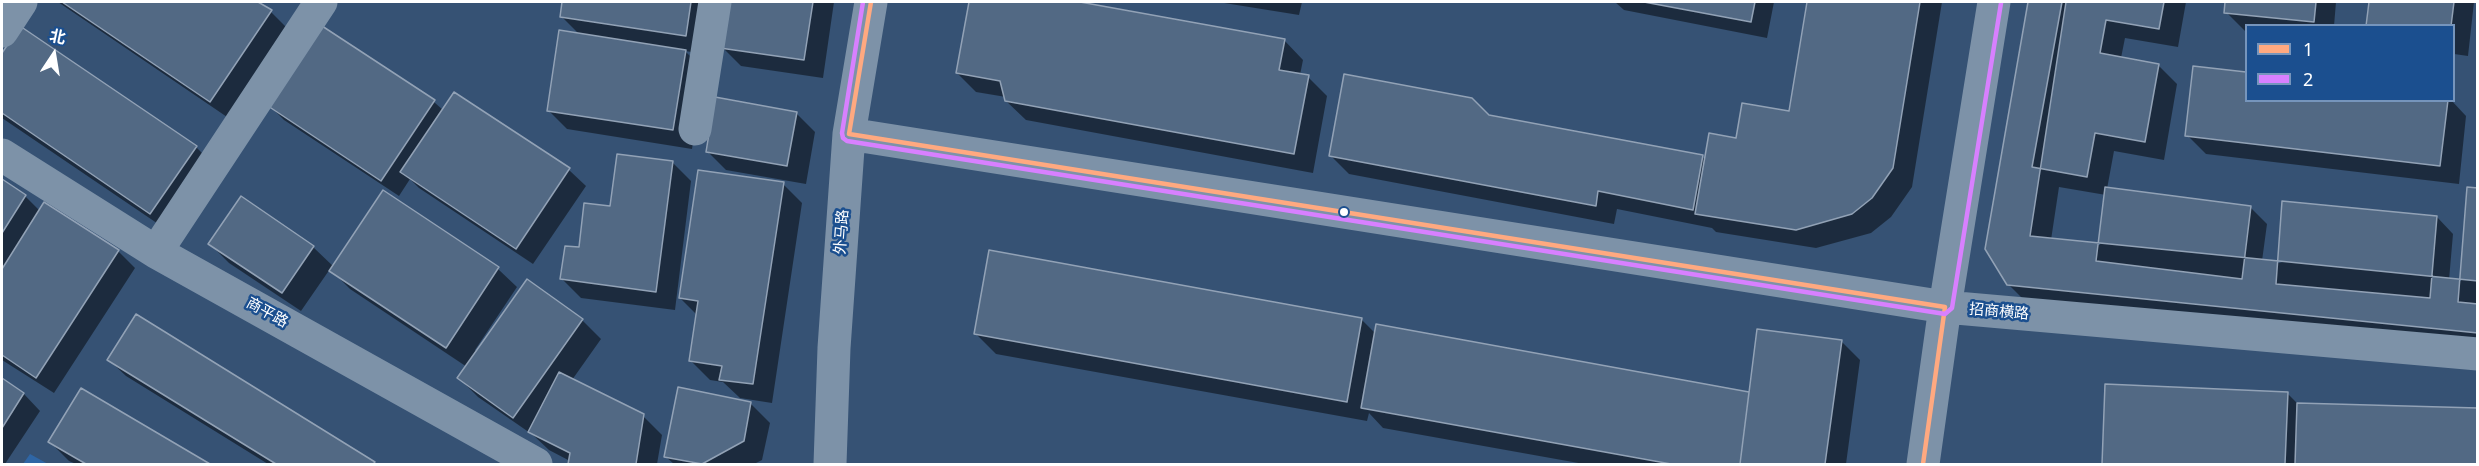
<!DOCTYPE html>
<meta charset="utf-8">
<style>
body{margin:0}
#map{position:relative;width:2479px;height:466px;overflow:hidden;background:#365274;font-family:"Noto Sans","Noto Sans SC",sans-serif}
canvas{display:block}
.frame{position:absolute;inset:0;border:3px solid #fff;pointer-events:none}
.legend{position:absolute;left:2245px;top:24px;width:210px;height:78px;box-sizing:border-box;background:#1b4f8f;border:2px solid #7695bc;margin:0;padding:8px 10px;list-style:none;font-size:18px;color:#fff}
.legend li{display:flex;align-items:center;gap:12px;height:30px}
.legend b{width:30px;border:2px solid #7695bc}
.north{position:absolute;left:24px;top:24px;width:60px;height:60px;-webkit-text-stroke:4px #1b4f8f;paint-order:stroke;rotate:12deg;font-size:16px;font-weight:700;line-height:24px;text-align:center;color:#fff}
.north::after{content:'';display:block;margin:auto;width:21px;height:27px;background:#fff;clip-path:polygon(50% 0,100% 100%,50% 72%,0 100%)}
</style>
<div id="map">
<canvas width="2479" height="466"></canvas>
<div class="frame"></div>
<ul class="legend">
<li><b style="height:8px;background:#ffa980"></b>1</li>
<li><b style="height:8px;background:#d880ff"></b>2</li>
</ul>
<div class="north">北</div>
</div>
<script>
const ctx = document.querySelector('canvas').getContext('2d');
ctx.lineJoin = 'round';
function paint(path, color) {
  ctx.fillStyle = color;
  ctx.fill(path, 'evenodd');
}
function strokePath(path, color, width, dash) {
  ctx.strokeStyle = color;
  ctx.lineWidth = width;
  ctx.lineCap = dash ? 'butt' : 'round';
  ctx.setLineDash(dash || []);
  ctx.stroke(path);
}
function label(font, color, halo, rows, align = 'center') {
  ctx.font = font + ' "Noto Sans","Noto Sans SC",sans-serif';
  ctx.lineWidth = 5;
  ctx.setLineDash([]);
  ctx.textBaseline = 'middle';
  ctx.strokeStyle = halo;
  ctx.fillStyle = color;
  for (const [text, x, y, turn = 0] of rows) {
    ctx.save();
    ctx.translate(x, y);
    ctx.rotate((+turn || 0) * Math.PI / 180);
    ctx.textAlign = isNaN(turn) ? turn : align;
    if (halo) ctx.strokeText(text, 0, 0);
    ctx.fillText(text, 0, 0);
    ctx.restore();
  }
}
paint(new Path2D(`
 M30,454L48,464H23Z`), '#2f66a5');
paint(new Path2D(`
 M58,2H256L271,12L290,31L230,119Z
 M564,2H713L705,54L685,51L704,70L692,149L567,129L548,110L580,35L561,16Z
 M729,2H834L823,78L741,66L722,47Z
 M970,2H1071L1284,40L1303,60L1300,75L1308,77L1327,96L1313,173L1026,120L1006,101V97L976,92L957,73Z
 M1218,2H1302L1299,15Z
 M1615,2H1774L1767,38L1624,10Z
 M1808,2H1942L1912,187L1891,217L1871,233L1816,248L1716,232L1712,228L1617,209L1614,224L1349,174L1330,155L1489,117L1702,157L1706,160L1737,140L1790,112Z
 M2030,2H2186L2178,47L2125,38L2121,58L2158,65L2177,84L2164,160L2114,151L2107,189L2250,207L2267,224L2262,261L2279,263L2437,217L2453,234L2449,280L2461,281L2478,189V349L2028,304L2008,284L1987,249ZM2059,187L2106,195L2100,245L2051,240Z
 M2227,2H2336L2334,26H2246V31H2245L2226,12Z
 M2370,2H2474L2468,56L2454,54V26H2368Z
 M21,28L196,147L215,166L170,232L2,118V56Z
 M2194,68L2246,74V100H2451L2466,116L2459,184L2206,154L2187,135Z
 M434,102L443,110L569,170L586,186L533,264L419,188L410,179L399,196L284,120L267,103Z
 M796,113L815,132L806,184L726,170L707,151Z
 M672,162L691,181L675,310L581,298L562,279L580,249L611,208Z
 M2,181L25,196L40,211L118,251L135,268L54,393L2,360Z
 M783,184L802,203L772,403L740,398L723,382L710,380L691,361L697,315L680,298Z
 M384,192L498,269L517,287L475,350L477,352L582,320L601,339L572,380L643,416L662,435L657,464H570V461L549,450L533,435L478,397L459,378L467,367L350,289L330,269L301,311L229,263L210,244L241,198L313,247L334,267Z
 M1361,319L1376,334L1750,396L1841,341L1860,360L1846,464H1584L1383,428L1369,413L1367,421L996,354L975,333Z
 M109,360L374,463L376,464H268L126,376Z
 M2,380L24,394L40,411L5,464H2Z
 M2106,386L2287,393L2298,404L2478,409V464H2103Z
 M82,390L207,464H76L69,461L50,442Z
 M751,404L770,423L762,460L754,464H674L666,457Z`), '#0007');
const building = new Path2D(`
 M62,2H258L272,10L210,102Z
 M562,2H691L686,36L560,17Z
 M727,2H813L804,60L720,48Z
 M969,2H1080L1285,39L1279,70L1309,75L1294,154L1005,101L1000,81L956,73Z
 M1644,2H1755L1751,22Z
 M1807,2H1920L1893,168L1872,198L1852,214L1796,230L1695,214L1709,133L1736,138L1742,103L1789,111Z
 M2028,2H2066L2030,236L2478,281V333L2007,285L1985,249Z
 M2062,2H2164L2159,29L2106,20L2100,53L2159,64L2145,142L2095,133L2087,177L2032,167Z
 M2225,2H2316L2314,22L2224,13Z
 M2369,2H2454L2451,26H2366Z
 M319,24L435,100L381,181L265,104Z
 M20,26L197,146L150,214L2,113V53Z
 M559,30L686,50L673,130L547,111Z
 M2193,66L2246,72V100H2448L2440,166L2185,136Z
 M1344,74L1472,98L1489,115L1703,155L1693,210L1598,191L1596,206L1329,156Z
 M454,92L570,168L516,249L400,172Z
 M715,97L797,112L787,166L706,152Z
 M617,154L673,161L656,292L560,279L565,246L579,247L584,203L610,206Z
 M698,170L784,182L753,384L719,380L722,366L689,361L698,301L679,298Z
 M2,179L26,195L2,233Z
 M2105,187L2251,206L2242,279L2096,261Z
 M2467,187L2478,188V304L2458,302Z
 M383,190L499,267L446,348L329,271Z
 M241,196L314,246L282,293L208,244Z
 M2282,201L2437,216L2430,298L2276,284Z
 M44,202L119,250L36,378L2,355V269Z
 M989,250L1362,318L1347,402L974,334Z
 M527,279L583,319L513,418L457,378Z
 M136,314L375,462L373,464H276L107,360Z
 M1376,324L1749,392L1740,464H1671L1361,408Z
 M1757,329L1842,340L1825,464H1740Z
 M559,372L644,414L636,464H568L570,453L528,432Z
 M2,378L24,393L2,428Z
 M2105,384L2288,392L2285,464H2102Z
 M678,387L751,402L744,441L702,464L664,457Z
 M81,388L210,464H86L48,442Z
 M2297,403L2478,408V464H2295Z`);
paint(building, '#526984');
strokePath(building, '#92a2b6', 1.5);
strokePath(new Path2D(`
 M2,31L21,2
 M695,129L715,2
 M849,134L1945,307L2478,354
 M2,155L156,252L536,464
 M156,252L321,2
 M830,464L834,348L849,134L871,2
 M1923,464L1945,307L1994,2`), '#7d92a8', 33);
strokePath(new Path2D(`
 M849,134L1945,307
 M849,134L871,2
 M1923,464L1945,307`), '#ffa980', 4.5);
strokePath(new Path2D(`
 M863,2L842,133L843,138L847,141L1945,314L1952,308L2001,3`), '#d880ff', 4.5);
for (const [x, y, r, color] of [
 [1344,212,5,"#fff"]
]) {
  const dot = new Path2D();
  dot.arc(x, y, r, 0, 2 * Math.PI);
  ctx.fillStyle = color;
  ctx.fill(dot);
  strokePath(dot, '#1b4f8f', 2);
}
label('15px', '#fff', '#1b4f8f', [
 ["外马路",842,232,-86],
 ["招商横路",1999,312,5],
 ["商平路",267,313,29]
]);
</script>
